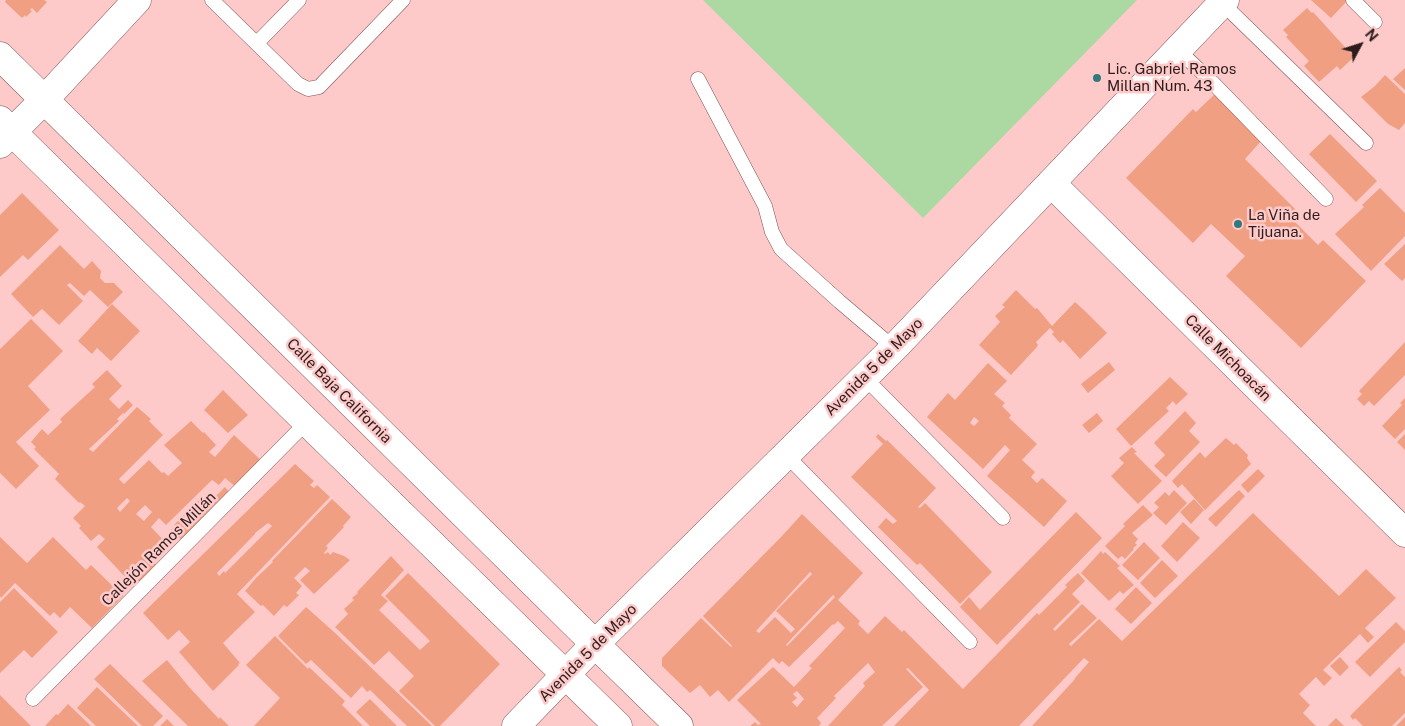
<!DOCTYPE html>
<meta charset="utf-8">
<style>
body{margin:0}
#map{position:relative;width:1405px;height:726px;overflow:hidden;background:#fdcac9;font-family:"Public Sans",sans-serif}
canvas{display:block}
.north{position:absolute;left:1335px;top:20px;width:50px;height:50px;-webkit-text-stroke:4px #fdcac9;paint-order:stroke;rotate:50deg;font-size:14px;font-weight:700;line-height:20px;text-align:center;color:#2e1c1c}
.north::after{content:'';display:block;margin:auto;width:18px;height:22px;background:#2e1c1c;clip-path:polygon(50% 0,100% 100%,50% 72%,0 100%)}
</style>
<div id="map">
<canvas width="1405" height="726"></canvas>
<div class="north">N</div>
</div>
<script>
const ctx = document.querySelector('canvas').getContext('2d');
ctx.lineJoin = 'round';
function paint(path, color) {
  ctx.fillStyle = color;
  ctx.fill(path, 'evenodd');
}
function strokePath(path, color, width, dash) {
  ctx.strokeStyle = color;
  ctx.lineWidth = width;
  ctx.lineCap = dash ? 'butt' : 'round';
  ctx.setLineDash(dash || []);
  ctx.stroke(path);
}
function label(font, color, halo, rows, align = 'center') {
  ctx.font = font + ' "Public Sans",sans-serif';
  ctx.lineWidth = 5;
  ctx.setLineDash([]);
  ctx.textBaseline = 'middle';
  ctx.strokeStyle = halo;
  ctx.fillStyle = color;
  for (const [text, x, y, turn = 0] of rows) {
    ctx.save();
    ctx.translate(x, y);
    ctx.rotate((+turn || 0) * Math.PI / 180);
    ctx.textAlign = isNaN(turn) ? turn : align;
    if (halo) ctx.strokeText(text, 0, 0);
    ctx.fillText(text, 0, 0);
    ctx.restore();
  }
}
paint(new Path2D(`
 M703,0H1137L923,218Z`), '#abd9a1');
paint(new Path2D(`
 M6,0H44L47,2L37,13L32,8L30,10L32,11L26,17L25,15L22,18L5,2Z
 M1311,0H1348L1331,18Z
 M1307,8L1312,13L1313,12L1354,57L1340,70L1337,66L1319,82L1304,66L1309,61L1286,37L1288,35L1283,30Z
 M1405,68V90L1393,79Z
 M1385,75L1405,94V123L1399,130L1388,124L1361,97L1375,86Z
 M1215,94L1261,141L1245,159L1298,212L1292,219L1318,245L1323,240L1366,281L1301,348L1226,276L1245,256L1211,224L1193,243L1126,178L1193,109L1196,112Z
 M1330,134L1377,181L1356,202L1309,154Z
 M1380,188L1405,213V236L1371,271L1335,234L1364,207L1362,205Z
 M22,193L59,230L28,260L23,255L0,277V215Z
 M1305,213L1310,219L1307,222L1302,216Z
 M1405,244V278L1402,281L1384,264Z
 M60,245L84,269L92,261L101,271L100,278L105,283H114L123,292L108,307L90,290L84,296L70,283L67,285L83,301L59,325L42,309L33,317L11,294Z
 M1016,290L1035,309L1037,308L1052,326L1075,302L1085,311L1107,333L1080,359L1063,340L1060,343L1052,334L1054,332L1050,328L1036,342L1038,345L1036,348L1011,375L979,345L1000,322L995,316L1005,307L1002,305Z
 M112,304L140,331L111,361L97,348L92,354L78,341Z
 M31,319L63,351L28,386L50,410L16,442L39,466L16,489L0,473V349Z
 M1405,342V375L1374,406L1369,401L1364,406L1357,399L1362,394L1359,391Z
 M1109,362L1115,370L1088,393L1081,384Z
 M988,363L1007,381L994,394L1005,403L1002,406L1011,415L1009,418L1037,444L1022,460L1035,472L1031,477L1037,483L1042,478L1067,501L1044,527L987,476L1010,450L1005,445L983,469L927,417L948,393L955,400ZM974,417L979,421L974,426L970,423Z
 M107,370L122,386L109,399L119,409L128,400L133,405L124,414L123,413L117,419L119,421L89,449L93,452L137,407L151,419L149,421L163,435L119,479L124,484L149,460L162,473L164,472L168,476L182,463L164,445L191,421L203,433L204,432L216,445L209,452L215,457L234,435L263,462L237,488L225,478L219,485L212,480L166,525L159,518L151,527L167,544L151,560L158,566L140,583L134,577L129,581L97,547L105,539L99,534L91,541L79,528L81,526L73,518L85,506L80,502L79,503L55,479L59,474L34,449L36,447L31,442L42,429L48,435L62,422L60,419L95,387L92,384ZM127,498L130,501L120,512L117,508ZM145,505L152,512L144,521L136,514Z
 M1170,377L1188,394L1176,405L1173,401L1166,408L1169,411L1131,446L1116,429Z
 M223,390L248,415L228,433L204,410Z
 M1405,398V429L1395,439L1382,426L1402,405L1400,403Z
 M1185,411L1196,423L1189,431L1200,442L1166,477L1154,466L1165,455L1154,443Z
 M1097,413L1103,421L1089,433L1082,425Z
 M878,434L886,441L887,440L936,488L918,507L920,508L925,503L992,572L960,604L920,563L917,565L878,527L886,518L893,524L897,521L851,477L883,444L876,437Z
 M1405,434V450L1397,442Z
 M1226,438L1234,445L1236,443L1248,455L1247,458L1251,464L1205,510L1182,484L1178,488L1172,481L1200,452L1205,458Z
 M1132,447L1137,452L1134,453L1162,481L1138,504L1111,476L1124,463L1119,458Z
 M295,464L314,481L310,485L314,488L317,485L330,497L237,594L255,612L223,643L240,663L238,664L239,665L213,691L179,652L190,642L179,630L168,640L143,613ZM268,523L272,526L225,573L224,571L219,576L217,573L255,534V533Z
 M1258,469L1265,476L1248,493L1241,485Z
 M225,487L231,494L183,541L171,530L175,526L174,525L203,496L209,503Z
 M1174,490L1187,503L1166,525L1153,513L1159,507L1154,503L1165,492L1169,496Z
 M1239,490L1245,496L1216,527L1208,519Z
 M332,499L351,517L343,526L344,527L326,546L328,548L324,553L325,554L328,552L330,555L333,552L344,556L350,560L314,594L300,580L310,571L305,567L294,578L302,586L296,593L299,595L287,607L284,605L274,616L263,605L261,606L245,591L256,578L273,562L272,561Z
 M1194,499L1204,510L1191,524L1180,512Z
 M1143,505L1153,515L1132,533L1138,539L1135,543L1137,545L1133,548L1134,549L1125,559L1122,556L1118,559L1105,546L1125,526L1123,524Z
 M1076,512L1102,538L997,645L960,607L969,597L980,610Z
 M1253,513L1339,596L1366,569L1396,598L1365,628L1374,637L1368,643L1360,634L1323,670L1332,678L1324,686L1316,677L1299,694L1310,705L1303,713L1316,726H1032L1075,679V678L1089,662L1084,658L1019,726H894L929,690L908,668L906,669L923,687L882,726H828L865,686L863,683L875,672L868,663L834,696L836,698L817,718L821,723L819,726H750L755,722L758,725L761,724L737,700L773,667L794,687L812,668L809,666L845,628L838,621L834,625L833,624L789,667L782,661L779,664L773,658L729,702L718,690L710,697L700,685L690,693L662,666V658L701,618L731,647L732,646L703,616L782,536L802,514L863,573L838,600L860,621L858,624L868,634L885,616L902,632L904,630L963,689L1037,613L1039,615L1067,587L1065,585L1078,573L1085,581L1072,594L1080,602L1053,629L1055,631L1082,604L1097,618L1069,644L1071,646L1099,619L1122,641ZM810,572L812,574L776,611L795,629L791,633L775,617L759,633L756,631ZM833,595L835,597L787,646L786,645L792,638ZM797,691L804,699L797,707L792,702L797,698L793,694Z
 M1183,522L1200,538L1177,562L1161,546Z
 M0,537L27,563L53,537L86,570L91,565L123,596L92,628L70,607L60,618L54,612L50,616L15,583L1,598L0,596Z
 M1144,542L1160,558L1138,580L1122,565Z
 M1101,551L1103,554L1105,552L1120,566L1117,568L1134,585L1123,594L1120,591L1109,601L1081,573Z
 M391,556L404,570L381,595L388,601L379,610L420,650L430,641L385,596L408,573L500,664L440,726H435L399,691L414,676L389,651L374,665L335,627L348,614L344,609L354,600L352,598L358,593L357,592Z
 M1162,560L1178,576L1155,598L1140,583Z
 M1136,587L1152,603L1131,624L1115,609Z
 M14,588L58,632L32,658L24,650L0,673V602Z
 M306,607L334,632L432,726H407L370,690L367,692L362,686L351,698L311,660L306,664L278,636Z
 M1396,622L1405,631V642L1370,677L1355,662Z
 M275,636L308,669L309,667L345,701L342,705L363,726H254L280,698L246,665Z
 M1340,657L1349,667L1340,676L1330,666Z
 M167,660L189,687L219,719L220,717L229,726H188L142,681Z
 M110,664L163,716L153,726H142L94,679Z
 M1399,667L1402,670L1400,672L1405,677V713L1392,726H1363L1355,718L1353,720L1350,716Z
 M97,687L138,726H96L77,708Z
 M0,695L31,726H0Z
 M370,699L397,726H370L356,712Z
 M68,704L91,726H45L56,714L58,715Z
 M1405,717V726H1396Z
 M1336,718L1344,726H1328Z
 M167,719L174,726H160Z`), '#f09f83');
const service = new Path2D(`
 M212,0L298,84L308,89L319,87L403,0
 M1353,0L1375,22
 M1222,3L1366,143
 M257,43L299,0
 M1178,50L1212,82L1326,199
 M698,79L765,206L772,232L781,249L840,302L894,348
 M864,377L1003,518
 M786,455L970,642
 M33,699L307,422`);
const minor = new Path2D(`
 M1051,183L1405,533`);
const tertiary = new Path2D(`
 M0,56L595,644L679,726
 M0,120L307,422L618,726
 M0,144L44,100L137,0
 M516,726L595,644L894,348L1225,0`);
strokePath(service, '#7e5353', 15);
strokePath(minor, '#7e5353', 29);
strokePath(tertiary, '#7e5353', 29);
strokePath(service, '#fff', 14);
strokePath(minor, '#fff', 28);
strokePath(tertiary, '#fff', 28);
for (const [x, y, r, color] of [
 [1097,78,5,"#30797d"],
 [1238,224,5,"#30797d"]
]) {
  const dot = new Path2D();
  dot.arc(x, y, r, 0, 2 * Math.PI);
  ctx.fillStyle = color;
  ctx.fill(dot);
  strokePath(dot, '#fdcac9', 2);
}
label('15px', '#2e1c1c', '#fdcac9', [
 ["Lic. Gabriel Ramos",1107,69],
 ["Millan Num. 43",1107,86],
 ["La Viña de",1248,215],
 ["Tijuana.",1248,232]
], 'left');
label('15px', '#2e1c1c', '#fdcac9', [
 ["Calle Michoacán",1228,358,45],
 ["Avenida 5 de Mayo",874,367,-45],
 ["Calle Baja California",339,391,45],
 ["Callejón Ramos Millán",159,549,-45],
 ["Avenida 5 de Mayo",588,653,-45]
]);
</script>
